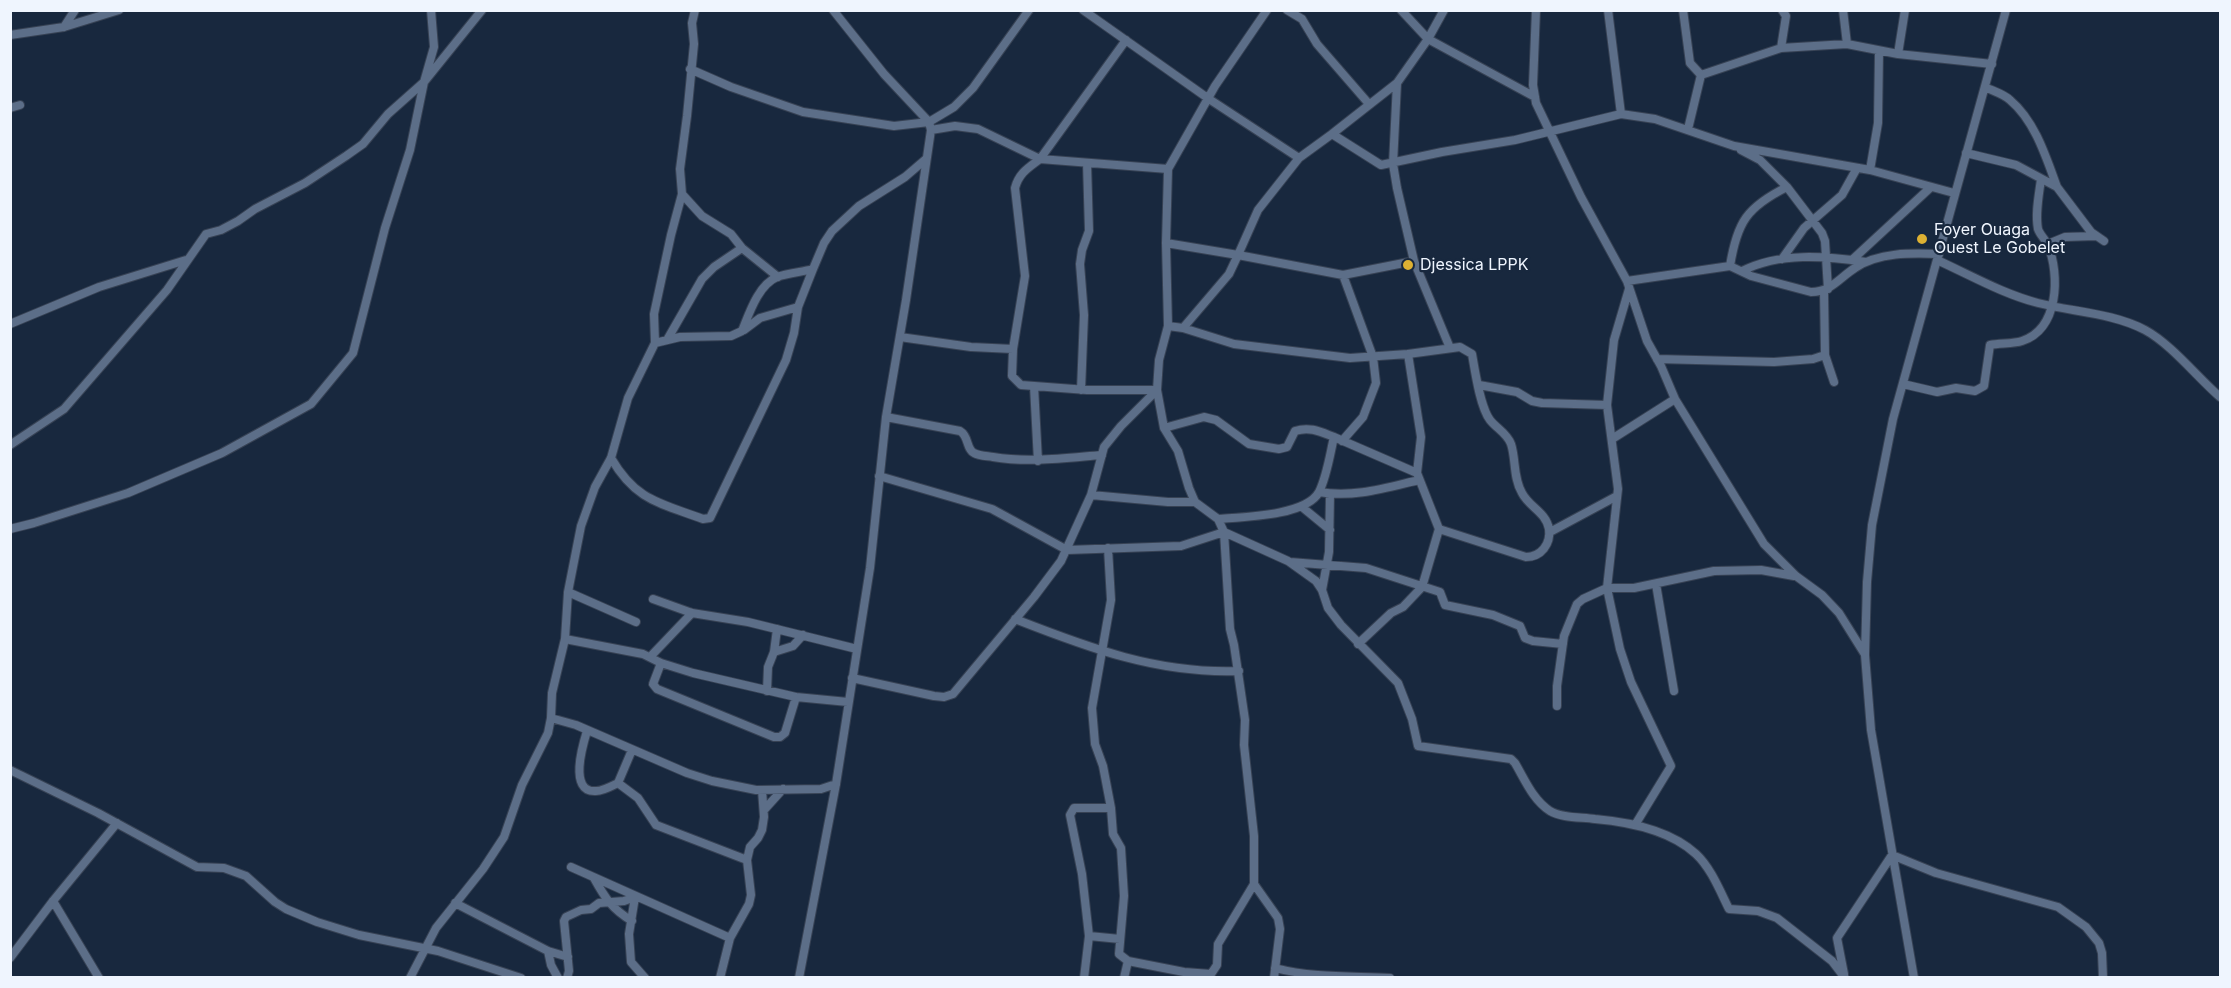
<!DOCTYPE html>
<style>
body{margin:0}
#map{position:relative;width:2231px;height:988px;overflow:hidden;background:#18283e;font-family:Inter,sans-serif}
canvas{display:block}
.frame{position:absolute;inset:0;border:12px solid #eff5fe;pointer-events:none}
</style>
<div id="map">
<canvas width="2231" height="988"></canvas>
<div class="frame"></div>
</div>
<script>
const ctx = document.querySelector('canvas').getContext('2d');
ctx.lineJoin = 'round';
function strokePath(path, color, width, dash) {
  ctx.strokeStyle = color;
  ctx.lineWidth = width;
  ctx.lineCap = dash ? 'butt' : 'round';
  ctx.setLineDash(dash || []);
  ctx.stroke(path);
}
function label(font, color, halo, rows, align = 'center') {
  ctx.font = font + ' Inter,sans-serif';
  ctx.lineWidth = 4.5;
  ctx.setLineDash([]);
  ctx.textBaseline = 'middle';
  ctx.strokeStyle = halo;
  ctx.fillStyle = color;
  for (const [text, x, y, turn = 0] of rows) {
    ctx.save();
    ctx.translate(x, y);
    ctx.rotate((+turn || 0) * Math.PI / 180);
    ctx.textAlign = isNaN(turn) ? turn : align;
    if (halo) ctx.strokeText(text, 0, 0);
    ctx.fillText(text, 0, 0);
    ctx.restore();
  }
}
const minor = new Path2D(`
 M695,10L692,23L694,44L687,116L680,169L682,194L702,216L731,234L742,248L778,277
 M1083,10L1209,99L1299,158
 M1287,10L1302,19L1317,44L1369,104
 M1401,10L1428,39L1535,97
 M1536,10L1533,85L1536,103L1581,197L1627,281L1647,341L1661,366L1675,399L1764,544L1796,576L1822,595L1839,613L1864,653
 M1608,10L1621,114
 M1683,10L1690,63L1701,75
 M1843,10L1847,44
 M64,27L75,10
 M10,35L64,27L119,10
 M1126,40L1040,159C1028,168 1019,173 1015,188L1025,276L1013,349L1012,376L1021,385L1087,390H1157L1164,428L1178,451L1189,488L1195,502L1218,519L1224,532L1288,561L1316,581L1322,590L1328,608L1341,625L1398,683L1412,719L1418,746L1511,759L1515,763C1525,780 1533,800 1550,811C1562,818 1580,817 1595,819C1629,822 1670,830 1696,854C1711,868 1720,891 1729,909L1758,911L1777,918L1832,961L1845,978
 M1781,48L1786,16L1782,10
 M1898,54L1905,10
 M690,69L731,87L803,112L894,126L929,122L954,107L973,88L1029,10
 M1701,75L1781,48L1847,44L1898,54L1992,64
 M1397,83L1393,164L1397,188L1414,261L1450,348
 M1985,87C1993,91 2004,94 2010,100C2035,121 2046,157 2057,187
 M10,108L20,105
 M1688,129L1701,75
 M931,130L955,126L978,129L1040,159L1168,169
 M1332,134L1397,83L1428,39L1444,10
 M1966,153L2016,165L2057,187L2091,232L2104,241
 M1870,170L1878,123L1879,51
 M1787,187L1822,233L1825,241L1828,289
 M1166,243L1238,255L1258,210L1299,158L1332,134L1381,165L1442,152L1515,140L1621,114L1655,119L1734,146L1870,170L1954,193
 M2048,244L2065,237L2096,236
 M1782,259L1804,228L1842,195L1857,168
 M1852,260L1931,187
 M1937,260C1970,275 2003,294 2038,303C2073,312 2113,313 2145,330C2171,344 2197,377 2220,397
 M1730,266C1737,222 1747,207 1787,187L1760,160L1741,150
 M1742,271C1780,252 1825,256 1866,262
 M1627,281L1730,266L1751,276L1811,292C1831,292 1839,278 1855,268C1879,252 1911,253 1939,254
 M1629,289L1614,340L1607,405L1618,489L1607,588L1620,649L1631,682L1671,766L1635,825
 M1824,291L1825,355L1834,382
 M10,324L99,287L186,260
 M1168,326L1183,328L1229,274L1238,255L1343,275L1414,261
 M1183,328L1234,344L1350,358L1408,354L1460,347L1472,354C1475,371 1480,407 1490,420C1496,428 1507,433 1511,444C1516,459 1513,478 1522,493C1529,507 1546,512 1549,529C1551,544 1541,557 1526,557L1439,529
 M744,330L760,318L798,307L813,269
 M900,337L971,347L1013,349
 M667,340L702,279L714,267L742,248
 M655,343L654,314L671,235L682,194
 M1657,359L1774,362L1813,359L1825,355
 M1903,384L1937,392L1956,388L1975,391L1984,386L1990,345C2000,343 2013,344 2022,341C2059,329 2060,275 2048,245C2045,239 2040,235 2038,229C2035,213 2039,195 2041,179
 M1479,385L1517,392L1532,401L1542,403L1607,405
 M1034,386L1038,461
 M1081,390L1084,315L1080,264L1082,250L1089,231L1087,163
 M886,417L960,431C969,436 966,449 974,453C979,456 987,456 993,457C1029,463 1065,458 1102,455
 M1164,428L1204,417L1216,420L1249,444L1279,449L1287,447L1295,431C1310,426 1321,432 1334,437
 M1612,439L1675,399
 M1342,441L1363,417L1376,383L1373,357L1343,275
 M10,445L64,409L167,290L206,234L221,230L238,221L255,209L305,183L346,156L363,144L388,114L424,82L434,47L431,10
 M611,458C636,501 660,503 703,519L710,518L786,360L794,333L798,307
 M879,476L992,509L1067,550L1181,546L1224,532L1230,629L1234,645L1245,720L1244,745L1254,836V884L1278,918L1280,929L1274,978
 M1319,492C1354,498 1385,488 1419,480
 M1091,495L1168,502H1195
 M1302,507L1330,530
 M1218,519C1243,517 1306,516 1319,492C1327,476 1330,454 1334,437L1417,473
 M10,529L34,523L128,493L222,453L311,404L353,353L385,228L410,150L424,82L482,10
 M1550,532L1617,496
 M1108,548L1111,600L1092,708L1095,744L1103,766L1111,808L1113,834L1121,848L1124,896L1119,954L1128,961
 M1290,562L1366,568L1440,592L1445,605L1493,615L1520,626L1525,638L1533,641L1563,644
 M1656,584L1674,691
 M1322,590L1329,552L1330,494
 M568,592L636,622
 M653,599L692,613L748,622L857,649
 M1015,619C1089,648 1158,674 1239,671
 M565,639L643,654L661,663L693,673L796,697L848,702
 M1358,644L1391,613L1403,607L1422,587L1439,529L1417,473L1421,437L1408,354
 M774,652L793,646L803,635
 M650,657L692,613
 M661,663L653,684L657,689L774,737H780L785,733L796,697
 M852,678L934,696L944,697L953,694L1034,597L1061,561L1091,495L1104,447L1121,426L1157,390L1159,360L1168,326L1166,243L1168,169L1215,86L1267,10
 M767,691L768,667L774,652L777,629
 M1557,706V686L1564,636L1577,604L1583,599L1607,588H1634L1714,571L1761,570L1794,576
 M551,718L576,725L687,773L712,781L756,790L821,789L836,784
 M587,731C583,744 568,793 596,791C603,791 612,786 618,783L632,750
 M10,770L98,813L197,867L224,868L246,876L275,902L286,909L317,922L359,935L438,951L521,978
 M618,783L638,798L656,825L747,860
 M764,810L783,789
 M571,867L730,938
 M594,878C605,898 612,909 632,921
 M53,901L99,978
 M455,903L548,951L568,957
 M1089,936L1120,939
 M548,951L551,965L558,978
 M10,958L53,901L117,823
 M1275,968C1313,978 1350,976 1390,978
 M1844,974L1837,938L1892,855L1936,873L2058,907L2086,927L2099,943L2102,953L2103,978
 M410,978L436,928L483,869L504,837L522,785L548,733L551,718L552,693L565,639L568,592L581,526L595,487L611,458L628,398L655,343L680,337L731,336L742,331C749,314 758,285 777,277C788,273 802,272 813,269L824,243L832,231L859,206L905,177L926,159
 M567,978L569,971L564,921L566,917L581,910L591,909L599,903L624,901L635,897L629,934L631,962L645,978
 M720,978L730,938L749,904L751,895L747,860L750,847L758,838L762,830L764,817L762,790
 M799,978L836,784L870,568L886,417L906,300L931,130L929,122L884,74L833,10
 M1084,978L1089,936L1082,874L1070,815L1074,808H1111
 M1124,978L1128,961L1184,972L1211,974L1217,965L1218,944L1254,884
 M1914,978L1871,730L1865,655L1867,582L1872,525L1893,419L2006,10`);
strokePath(minor, '#374254', 10);
strokePath(minor, '#5c6e88', 8);
for (const [x, y, r, color] of [
 [1922,239,6,"#ddb133"],
 [1408,265,6,"#ddb133"]
]) {
  const dot = new Path2D();
  dot.arc(x, y, r, 0, 2 * Math.PI);
  ctx.fillStyle = color;
  ctx.fill(dot);
  strokePath(dot, '#18283e', 2);
}
label('16px', '#eff5fe', '#18283e', [
 ["Foyer Ouaga",1934,230],
 ["Ouest Le Gobelet",1934,248],
 ["Djessica LPPK",1420,265]
], 'left');
</script>
